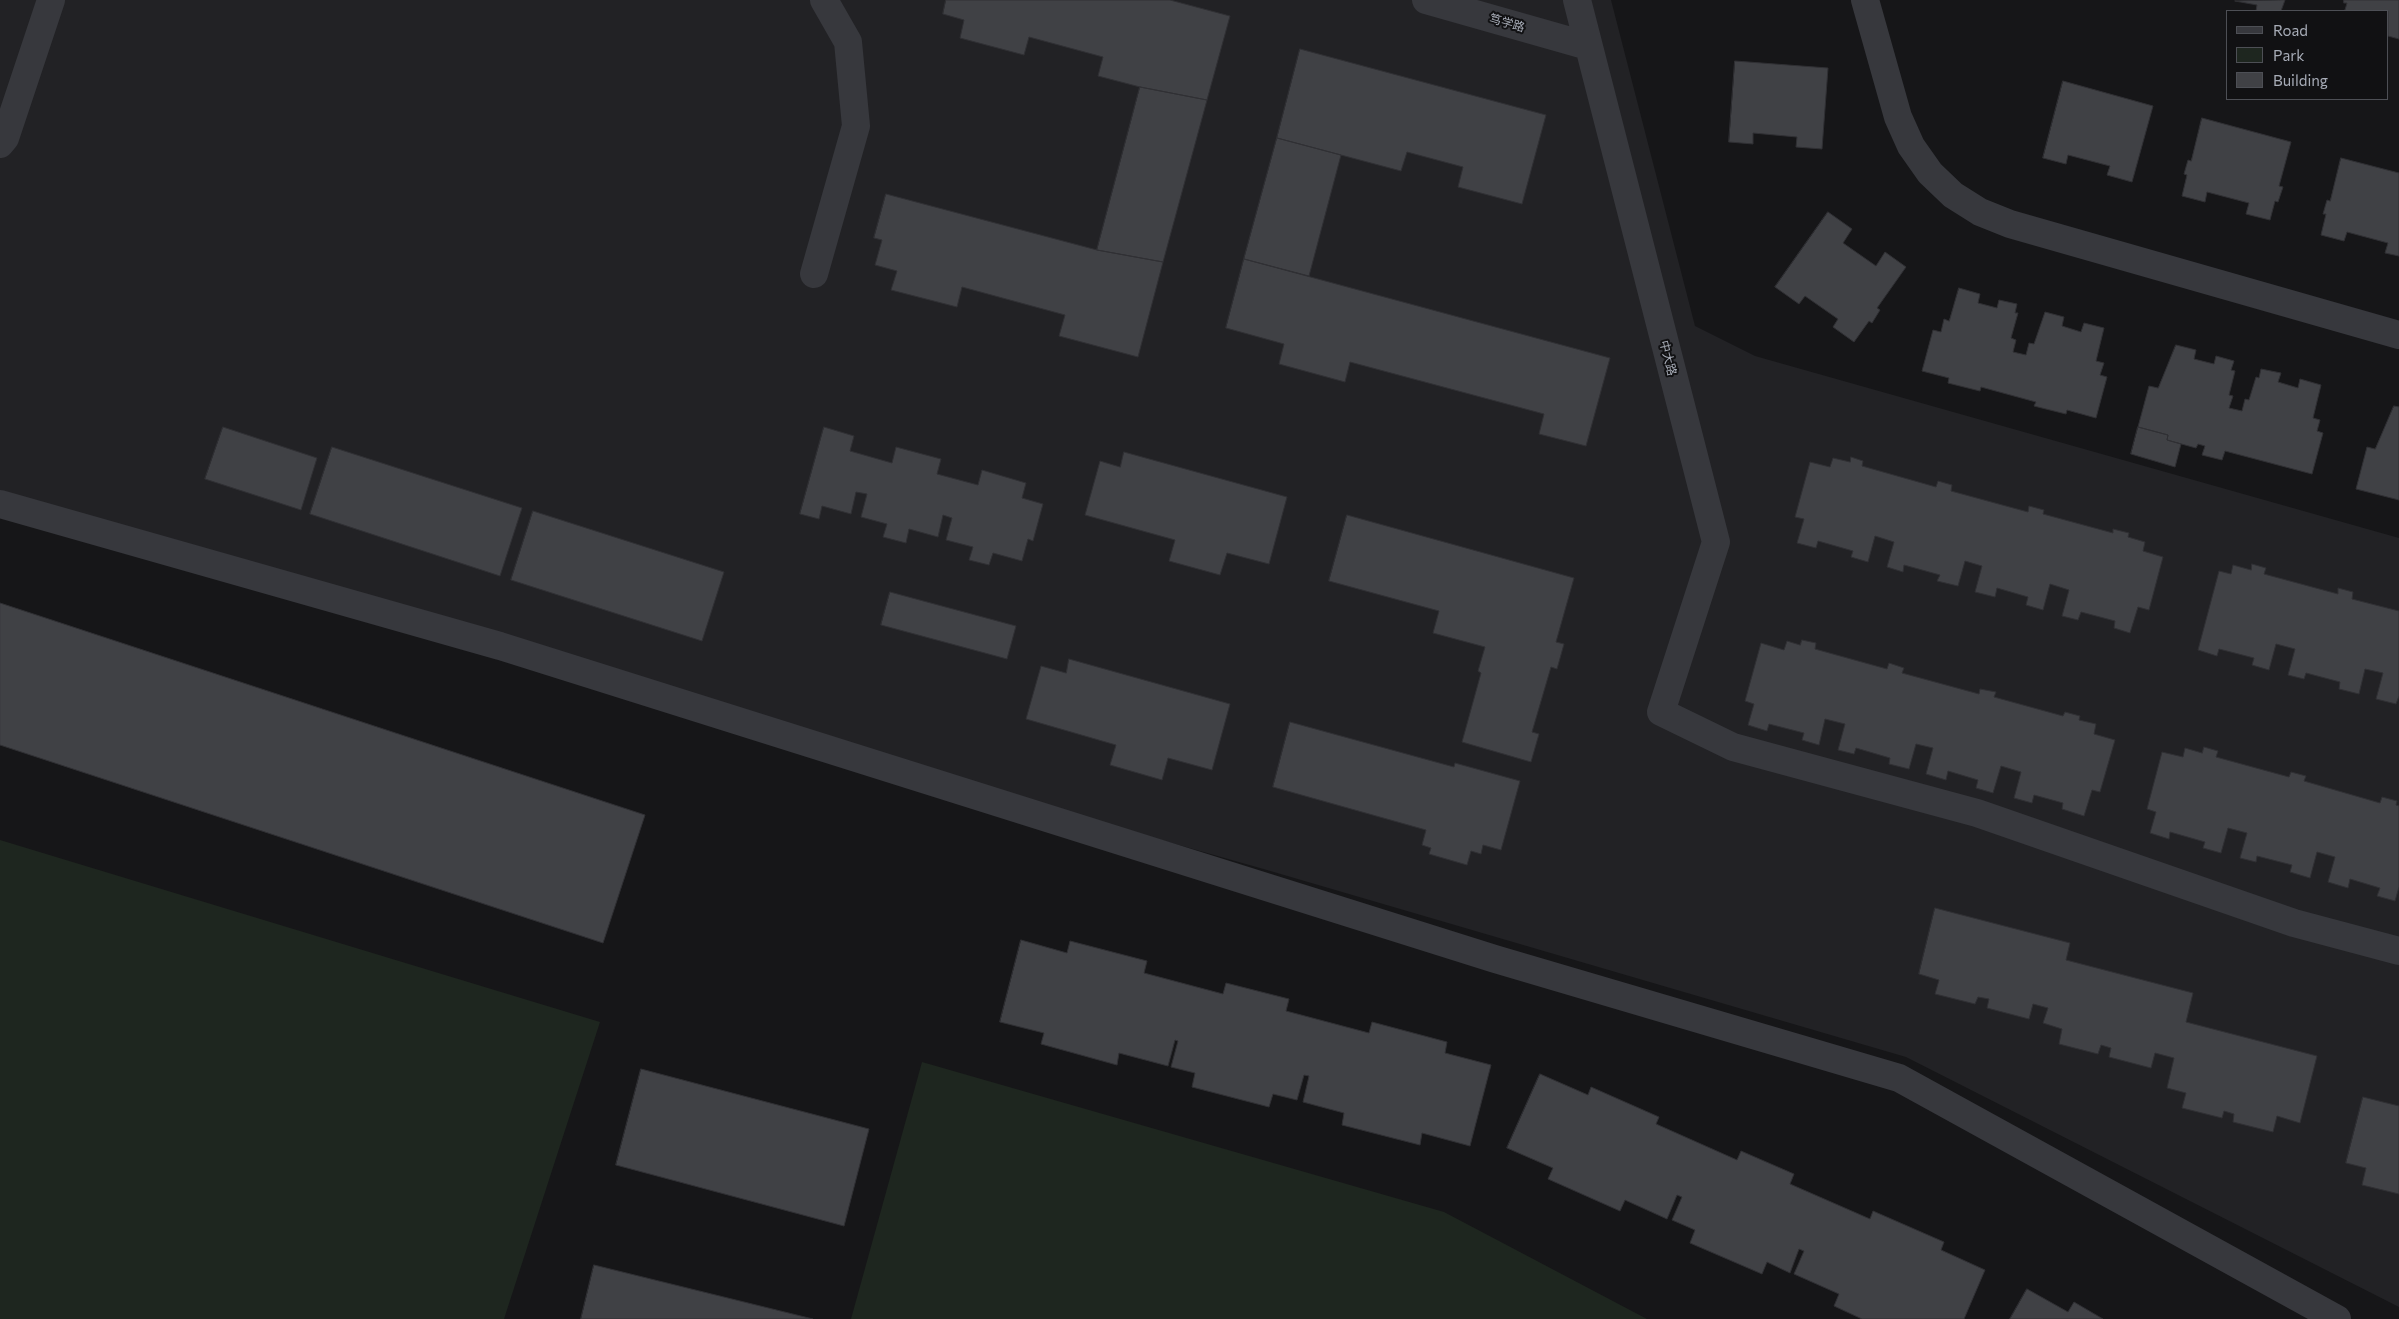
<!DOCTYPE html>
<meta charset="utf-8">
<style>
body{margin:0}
#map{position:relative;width:2399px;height:1319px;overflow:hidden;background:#161618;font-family:Commissioner,sans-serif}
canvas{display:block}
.legend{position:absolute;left:2226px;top:10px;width:162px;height:90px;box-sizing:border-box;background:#111113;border:1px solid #4d4f55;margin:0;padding:6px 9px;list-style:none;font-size:15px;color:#a8adb8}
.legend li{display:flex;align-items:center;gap:10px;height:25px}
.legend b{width:25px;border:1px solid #4d4f55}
</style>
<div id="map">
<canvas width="2399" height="1319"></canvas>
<ul class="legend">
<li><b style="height:6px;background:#37383d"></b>Road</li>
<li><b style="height:14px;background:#1e261f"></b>Park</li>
<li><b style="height:14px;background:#404145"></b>Building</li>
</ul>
</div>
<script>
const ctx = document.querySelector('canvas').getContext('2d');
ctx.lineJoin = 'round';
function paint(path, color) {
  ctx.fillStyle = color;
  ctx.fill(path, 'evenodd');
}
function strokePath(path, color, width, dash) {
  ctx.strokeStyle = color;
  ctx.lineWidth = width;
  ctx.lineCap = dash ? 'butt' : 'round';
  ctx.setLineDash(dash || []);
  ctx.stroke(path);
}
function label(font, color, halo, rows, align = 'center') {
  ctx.font = font + ' Commissioner,"Noto Sans SC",sans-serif';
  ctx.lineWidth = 4;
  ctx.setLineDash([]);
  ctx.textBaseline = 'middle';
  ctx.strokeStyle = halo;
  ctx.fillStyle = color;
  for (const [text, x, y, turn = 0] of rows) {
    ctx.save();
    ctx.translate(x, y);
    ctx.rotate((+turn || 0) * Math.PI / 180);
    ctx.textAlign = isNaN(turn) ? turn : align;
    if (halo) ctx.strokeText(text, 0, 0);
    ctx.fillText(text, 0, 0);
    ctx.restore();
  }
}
paint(new Path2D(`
 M0,0H1611L1695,326L1755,356L2399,538V1307L1906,1057L1267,870L724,716L0,516Z`), '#222225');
paint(new Path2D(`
 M0,840L600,1022L504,1319H0Z
 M922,1062L1444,1212L1647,1319H851Z`), '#1e261f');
const building = new Path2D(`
 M946,0H1170L1230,16L1207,100L1140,87L1098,76L1103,57L1029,37L1024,55L960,38L964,20L943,14Z
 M2285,0L2281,11H2256L2257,5L2235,1Z
 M2344,0H2399V39L2388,36V11H2342L2345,10L2347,3H2344Z
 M1300,49L1546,115L1522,204L1458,187L1463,167L1407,152L1401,171L1277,138Z
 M1735,61L1828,68L1822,149L1796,147L1797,137L1753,133V144L1729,142Z
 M2063,81L2153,106L2132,182L2107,175L2110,166L2068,155L2066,164L2043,158Z
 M1140,87L1207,100L1163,262L1097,250Z
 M2202,118L2291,142L2279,186L2283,187L2278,202L2275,201L2270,220L2246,214L2249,203L2207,192L2205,202L2182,196L2187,175L2184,174L2188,160L2191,161Z
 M1277,138L1341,155L1309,276L1244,259Z
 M2341,158L2399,173V256L2385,253L2388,243L2347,232L2344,241L2321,235L2326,214H2323L2327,200L2330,201Z
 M886,194L1097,250L1163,262L1138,357L1059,336L1065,315L962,287L957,307L891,290L897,271L875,265L882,240L874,238Z
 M1828,212L1852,229L1843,243L1876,266L1885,252L1906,267L1877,308L1880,310L1872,323L1869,321L1854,342L1833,327L1838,319L1805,296L1799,304L1775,287Z
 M1244,259L1610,358L1586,446L1539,434L1544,414L1350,362L1345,382L1279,364L1284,344L1226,328Z
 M1959,288L1980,294L1978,303L1997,308L1999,300L2017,304L2015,313H2018L2011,338L2016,340L2013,352L2026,355L2029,343L2034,344L2045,312L2064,317L2062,326L2081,332L2084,323L2104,328L2096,361L2104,363L2100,375L2107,377L2096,418L2067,410L2066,414L2034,406L2036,402L1981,387L1980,391L1948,383L1949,378L1922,371L1933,330L1941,332L1944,319L1949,321Z
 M2176,345L2196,350L2194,359L2214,364L2216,356L2234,361L2231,370L2235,371L2229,395L2233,396L2229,408L2242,411L2245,399L2249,400L2256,377L2259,378L2261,369L2281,373L2278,382L2298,388L2300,379L2321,385L2313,418L2320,420L2317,431L2323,433L2312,474L2225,451L2222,460L2202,455L2205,446L2198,444L2196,448L2167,440L2168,435L2138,427L2149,386L2158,388Z
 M2394,406L2399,407V500L2356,489L2367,447L2375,449Z
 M223,427L317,458L301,510L205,479Z
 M824,427L854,436L850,451L892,463L896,447L941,459L937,474L978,485L982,470L1026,483L1022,498L1043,504L1033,541L1028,539L1022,561L993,553L989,565L969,560L973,547L946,540L952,518L943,515L938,537L909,529L906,543L883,537L887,524L861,517L867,494L856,492L851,514L822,506L819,519L800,514Z
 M2138,427L2168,435L2167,440L2181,444L2175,467L2131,454Z
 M332,447L522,508L500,576L310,514Z
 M1124,452L1287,497L1269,564L1227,553L1220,575L1169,561L1175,540L1085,515L1100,461L1120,467Z
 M1851,457L1863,461L1862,466L1936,487L1938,481L1952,485L1951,491L2028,512L2029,506L2044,510L2043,514L2113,533V529L2129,533L2128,537L2145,542L2143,551L2163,557L2149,610L2138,607L2130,633L2114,628L2115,621L2081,612L2078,620L2062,616L2069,590L2050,584L2043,610L2026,605L2028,597L1997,588L1995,597L1975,592L1982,566L1965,561L1958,586L1937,581L1940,575L1904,565L1903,572L1887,567L1894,542L1875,536L1868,562L1851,557L1853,551L1818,541L1816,548L1797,543L1804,519L1795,517L1810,462L1830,467L1833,458L1850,462Z
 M533,511L724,572L702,641L511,580Z
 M1347,515L1574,578L1556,642L1564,644L1557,669L1551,667L1532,732L1539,734L1531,762L1462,742L1481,673L1478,671L1485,647L1433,633L1439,611L1329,581Z
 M2252,564L2266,568L2264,574L2338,594V588L2353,592L2352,599L2399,611V696L2396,704L2376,699L2383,673L2365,669L2359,694L2339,689L2340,682L2306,673L2304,679L2288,675L2295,649L2276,644L2269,670L2252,665L2254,658L2219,649L2217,656L2198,650L2219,571L2231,574L2233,565L2251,570Z
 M890,592L1016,626L1007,659L881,625Z
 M0,603L645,815L603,943L0,745Z
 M1802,640L1816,643L1815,649L1887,669L1889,663L1904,668L1902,673L1979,694L1980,689L1996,692L1994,697L2063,716L2065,712L2080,716L2079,720L2096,724L2094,734L2115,740L2100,792L2092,790L2084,816L2062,809L2063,803L2034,795L2032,803L2014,798L2021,772L2001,766L1993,793L1976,788L1978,780L1948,771L1946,780L1926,774L1933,748L1916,744L1909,769L1889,764L1890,758L1856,748L1854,754L1838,750L1845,724L1825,719L1819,745L1802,740L1804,733L1769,724L1767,731L1748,725L1754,704L1745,701L1761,643L1784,650L1787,641L1800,645Z
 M1069,659L1230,704L1212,770L1168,758L1162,780L1110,765L1116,745L1026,719L1041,666L1066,673Z
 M1290,722L1454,767L1455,763L1520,781L1501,850L1483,845L1481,854L1471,851L1467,865L1429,854L1431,848L1422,845L1426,830L1273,787Z
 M2204,747L2218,751L2216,757L2289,777L2291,772L2306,776L2304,781L2380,803L2382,797L2397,801L2396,805L2399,806V887L2395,901L2377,896L2380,888L2350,879L2348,888L2328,882L2335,857L2317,852L2310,878L2290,872L2292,865L2257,856L2256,862L2240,858L2247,833L2228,828L2221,853L2203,848L2205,842L2170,832L2169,839L2150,833L2156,812L2147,809L2162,752L2183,757L2185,748L2202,753Z
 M1935,908L2070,943L2066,960L2193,993L2186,1022L2317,1056L2300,1123L2277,1116L2273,1132L2233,1122L2234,1114L2224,1111L2222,1118L2182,1108L2186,1093L2167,1088L2174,1058L2155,1053L2151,1068L2109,1057L2111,1048L2101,1045L2098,1054L2059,1044L2062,1029L2043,1023L2048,1008L2033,1004L2029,1019L1987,1008L1989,999L1978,997L1975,1004L1935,994L1939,980L1919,974Z
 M1021,940L1067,953L1070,941L1147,961L1144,973L1223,994L1226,983L1289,999L1286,1011L1369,1033L1372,1022L1447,1042L1445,1053L1491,1065L1470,1146L1422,1133L1420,1145L1342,1125L1344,1113L1303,1102L1309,1076L1304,1075L1297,1100L1273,1094L1269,1107L1192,1087L1195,1073L1171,1067L1178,1041L1175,1040L1168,1066L1119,1053L1117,1065L1041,1044L1044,1033L1000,1022Z
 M641,1069L869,1129L844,1226L616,1165Z
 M1540,1074L1588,1095L1591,1087L1659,1117L1656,1124L1737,1160L1741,1151L1794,1174L1790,1184L1870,1219L1873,1211L1944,1242L1941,1250L1985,1270L1964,1319H1862L1834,1306L1839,1294L1794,1274L1804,1251L1799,1249L1790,1273L1767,1262L1762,1274L1690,1243L1695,1230L1672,1220L1682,1197L1677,1195L1667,1219L1625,1200L1620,1211L1548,1179L1553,1168L1507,1148Z
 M2363,1097L2399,1106V1194L2362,1185L2366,1168L2346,1163Z
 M594,1265L813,1319H581Z
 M2027,1289L2068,1312L2074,1302L2103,1319H2010Z`);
paint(building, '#404145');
strokePath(building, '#303034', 1);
strokePath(new Path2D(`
 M1426,0L1588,46
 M1577,0L1716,542L1661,712L1733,747L1977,813L2294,923L2399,951
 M1865,0L1898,117L1911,146L1930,173L1953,195L1980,212L2010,224L2399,335
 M0,144L5,138L51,0
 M814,274L856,126L848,42L824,0
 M0,504L500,646L1495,959L1899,1078L2337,1319`), '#37383d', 28);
label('12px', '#a8adb8', '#111113', [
 ["笃学路",1507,23,16],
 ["中大路",1668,358,76]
]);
</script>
